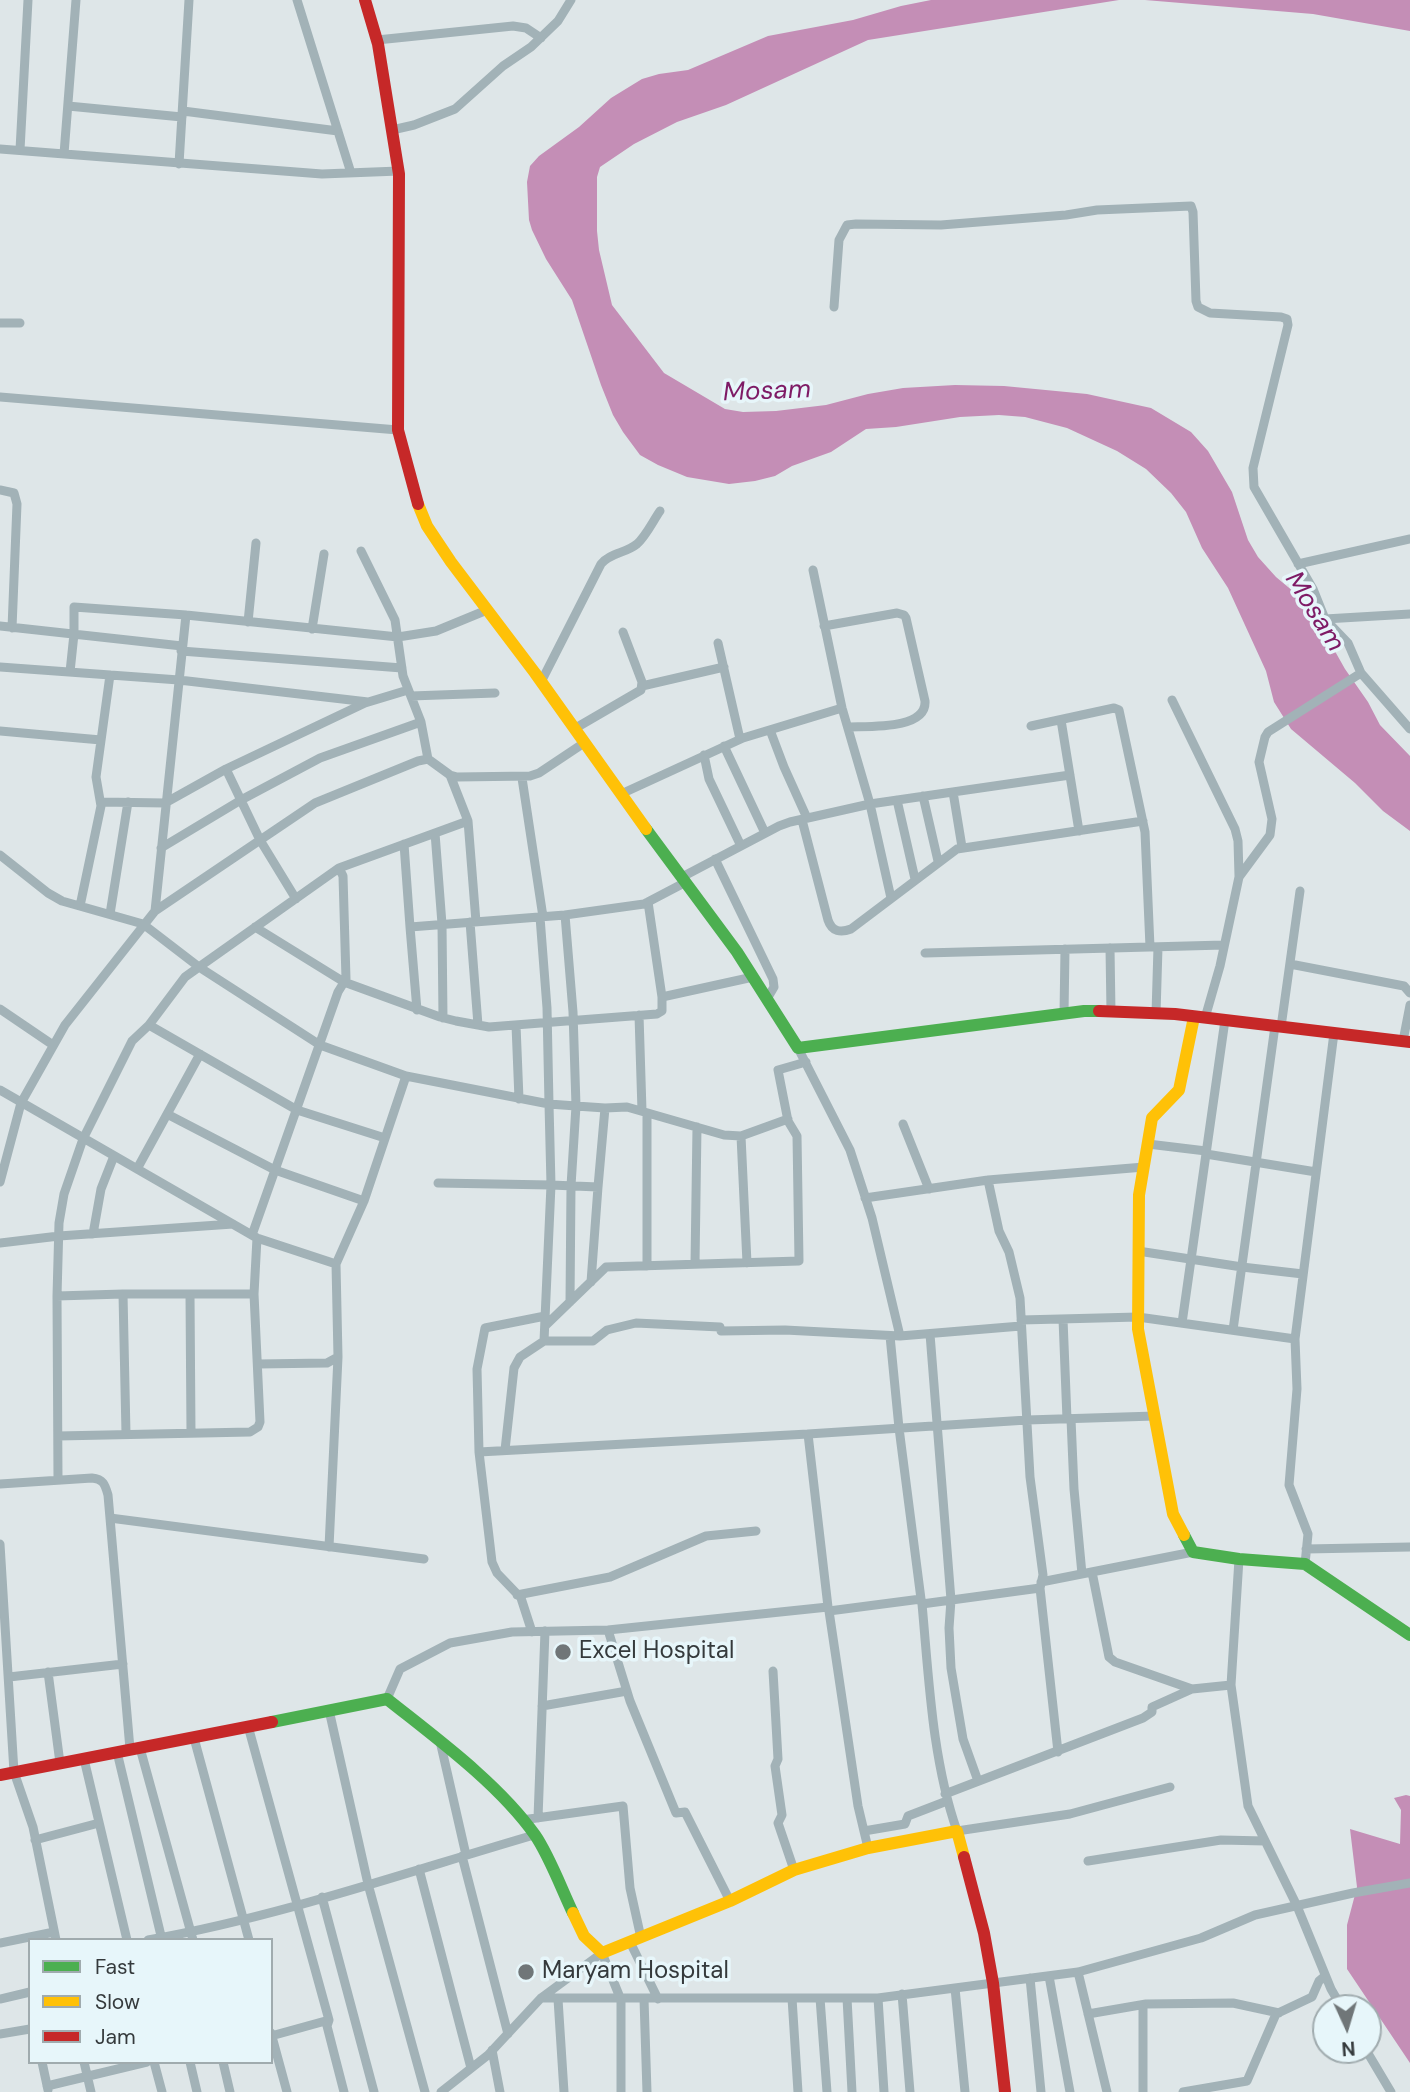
<!DOCTYPE html>
<style>
body{margin:0}
#map{position:relative;width:1410px;height:2092px;overflow:hidden;background:#dee6e8;font-family:"DM Sans",sans-serif}
canvas{display:block}
.legend{position:absolute;left:28px;top:1938px;width:245px;height:126px;box-sizing:border-box;background:#e7f6fa;border:2px solid #a0abae;margin:0;padding:9px 12px;list-style:none;font-size:21px;color:#353a3c}
.legend li{display:flex;align-items:center;gap:14px;height:35px}
.legend b{width:35px;border:2px solid #a0abae}
.north{position:absolute;left:1312px;top:1994px;width:70px;height:70px;box-sizing:border-box;background:#e7f6fa;border:2px solid #a0abae;border-radius:50%;rotate:176deg;font-size:19px;font-weight:700;line-height:28px;text-align:center;color:#353a3c}
.north::after{content:'';display:block;margin:auto;width:24px;height:32px;background:#707678;clip-path:polygon(50% 0,100% 100%,50% 72%,0 100%)}
</style>
<div id="map">
<canvas width="1410" height="2092"></canvas>
<ul class="legend">
<li><b style="height:9px;background:#4caf50"></b>Fast</li>
<li><b style="height:9px;background:#ffc107"></b>Slow</li>
<li><b style="height:9px;background:#c62828"></b>Jam</li>
</ul>
<div class="north">N</div>
</div>
<script>
const ctx = document.querySelector('canvas').getContext('2d');
ctx.lineJoin = 'round';
function paint(path, color) {
  ctx.fillStyle = color;
  ctx.fill(path, 'evenodd');
}
function strokePath(path, color, width, dash) {
  ctx.strokeStyle = color;
  ctx.lineWidth = width;
  ctx.lineCap = dash ? 'butt' : 'round';
  ctx.setLineDash(dash || []);
  ctx.stroke(path);
}
function label(font, color, halo, rows, align = 'center') {
  ctx.font = font + ' "DM Sans",sans-serif';
  ctx.lineWidth = 7;
  ctx.setLineDash([]);
  ctx.textBaseline = 'middle';
  ctx.strokeStyle = halo;
  ctx.fillStyle = color;
  for (const [text, x, y, turn = 0] of rows) {
    ctx.save();
    ctx.translate(x, y);
    ctx.rotate((+turn || 0) * Math.PI / 180);
    ctx.textAlign = isNaN(turn) ? turn : align;
    if (halo) ctx.strokeText(text, 0, 0);
    ctx.fillText(text, 0, 0);
    ctx.restore();
  }
}
paint(new Path2D(`
 M931,0H1119L868,40L726,105L677,122L634,144L600,167L597,177V231L599,250L612,305L664,373L725,409L743,412L776,411L826,405L868,394L903,388L955,385L1004,386L1087,394L1151,408L1191,432L1208,451L1232,492L1248,540L1258,557L1276,577L1294,592L1306,605L1323,630L1345,669L1368,702L1380,725L1410,756V831L1383,811L1355,783L1291,729L1274,702L1266,671L1228,588L1202,548L1186,512L1171,493L1146,469L1117,451L1067,428L1025,417L999,415L960,417L896,427L866,429L831,452L792,466L775,476L755,481L729,484L687,477L658,465L640,455L623,432L613,415L601,385L572,300L546,259L532,230L529,220L527,182L530,166L539,156L579,127L611,98L642,79L659,74L688,70L768,36L853,20L901,6Z
 M1145,0H1410V31L1313,14Z
 M1406,1795L1410,1796V2063L1347,1969V1925L1357,1887L1350,1829L1400,1844L1401,1810L1394,1798Z`), '#c48eb6');
strokePath(new Path2D(`
 M297,0L351,173
 M377,40L513,26L526,28L541,38
 M68,106L182,117
 M183,111L338,131
 M392,130L414,125L455,109L503,66L531,47L558,21L571,0
 M0,149L322,174L399,171
 M20,150L28,0
 M64,154L76,0
 M179,164L189,0
 M834,307L839,240L847,225L856,224L941,225L1066,215L1097,210L1191,206L1193,212L1196,301L1198,307L1210,313L1281,317L1287,319L1288,325L1253,468L1254,487L1313,589L1325,619L1348,643L1361,673L1410,729
 M0,323H20
 M0,397L398,430
 M0,490L14,493L17,504L12,628
 M361,551L395,620L403,676L421,722L428,759
 M1298,564L1410,539
 M813,570L842,708L870,804L891,898
 M1325,619L1410,614
 M248,622L256,543
 M0,626L182,646
 M824,626L897,613L904,615L906,618L925,701C927,730 868,726 848,727
 M312,629L324,554
 M718,643L740,739
 M181,651L402,668
 M0,667L179,680L368,702
 M70,672L74,634V607L186,615L398,637L436,631L487,610
 M541,682L601,564C610,553 626,553 637,544C646,536 653,521 660,511
 M642,686L724,667
 M411,696L495,693
 M1172,700L1235,829L1238,841L1239,876
 M1061,720L1079,831
 M1031,726L1114,708L1119,710L1145,832L1150,947
 M574,729L641,690L642,682L623,632
 M770,730L784,767L807,818
 M0,731L101,740
 M724,746L765,833
 M704,755L709,779L741,846
 M226,769L260,840L296,899
 M522,778L543,917
 M953,792L962,847
 M621,794L743,738L842,708
 M923,796L938,861
 M897,800L915,879
 M101,802L165,803L226,769L365,703L408,690
 M802,820L828,920C832,932 841,933 851,929L957,849L1143,821
 M468,821L476,922
 M435,833L442,924L443,1018
 M404,844L410,927
 M161,848L241,800L320,758L421,722
 M0,855L48,893L62,901L143,924L199,967L185,977L149,1025L297,1110L385,1138
 M715,859L773,979L774,987L767,999
 M339,868L468,821L450,775
 M682,877L779,826L790,822L870,804L1070,775
 M80,906L101,806L96,777L110,675
 M155,911L186,615
 M110,914L128,802
 M565,915L644,904L686,882
 M540,917L547,1008L549,1104L576,1106L571,1186L570,1302
 M470,922L478,1025
 M255,927L344,982L440,1017L456,1021L489,1027L657,1014L662,1011V997L648,902
 M1110,948L1111,1012
 M925,953L1224,945
 M1290,964L1404,986L1410,993
 M662,997L753,977
 M0,1009L53,1045
 M1064,1014L1065,949
 M1156,1014L1158,947
 M639,1015L642,1111
 M1205,1018L1220,966L1239,877L1270,835L1272,819L1259,762L1265,737L1268,732L1361,673
 M516,1025L519,1099
 M1281,1027L1300,891
 M1403,1041L1410,1005
 M798,1048L850,1150L872,1218L900,1336L1021,1326
 M406,1076L549,1104L551,1185L598,1187L605,1108L576,1106L573,1012L565,915L410,927L417,1010
 M0,1090L257,1238L336,1264L364,1201L406,1076L320,1045L199,967L339,868L343,876L346,979L338,992L252,1235
 M605,1108L627,1107L724,1135L741,1136L788,1119
 M647,1113V1266
 M167,1114L275,1170L364,1201
 M903,1124L929,1189
 M741,1136L747,1263
 M1148,1144L1206,1151V1154L1316,1172
 M137,1169L200,1054
 M0,1182L21,1103L65,1025L155,911L315,803L418,761L428,759L450,775L457,777L530,776L539,773L584,743
 M438,1183L551,1185L544,1341H593L607,1330L636,1323L720,1327L721,1331L785,1330L900,1336
 M865,1198L988,1180
 M93,1234L101,1189L114,1156
 M0,1243L59,1236L233,1224
 M1138,1251L1242,1267L1303,1274
 M695,1264L697,1127
 M591,1282L598,1187
 M123,1294L126,1434
 M190,1294L191,1433
 M57,1296L123,1294H254
 M545,1316L485,1328L477,1369L479,1452L808,1434
 M1063,1319L1067,1419
 M1021,1320L1138,1317L1295,1339L1297,1389L1289,1485L1308,1534L1305,1564
 M1182,1323L1225,1020
 M545,1326L606,1267L799,1261L797,1136L788,1121L778,1070L806,1062
 M1233,1330L1275,1026
 M930,1334L951,1600L949,1628L951,1668L963,1739L978,1781
 M890,1336L899,1428L921,1599
 M1295,1339L1334,1033
 M258,1364L327,1363L338,1357L336,1264
 M1071,1419L1074,1489L1082,1574
 M58,1436L250,1432L258,1427L260,1422L254,1294L257,1238
 M505,1450L514,1368L520,1357L544,1341
 M479,1452L492,1562L497,1573L521,1598L532,1632
 M58,1480L57,1296L59,1223L64,1194L83,1139L132,1041L149,1025
 M0,1484L92,1478C103,1479 105,1484 108,1495L130,1749
 M110,1518L424,1559
 M0,1544L14,1772L33,1827L56,1940
 M329,1547L338,1357
 M1306,1549L1410,1547
 M1239,1559L1231,1685L1248,1806L1297,1906L1331,1989L1342,2008
 M1092,1572L1109,1657L1115,1662L1192,1689
 M1041,1582L1193,1552
 M517,1595L610,1577L706,1536L756,1531
 M922,1604C929,1679 932,1759 957,1831L1070,1814L1170,1787
 M828,1607L808,1434L1027,1420L1155,1416
 M829,1611L858,1806L868,1848
 M608,1630L630,1701L676,1813L685,1812L730,1901
 M773,1671L778,1759L775,1766L782,1815L778,1823L794,1870
 M48,1672L60,1763
 M9,1677L123,1664
 M387,1699L400,1669L450,1643L512,1632L608,1630L828,1607L829,1611L921,1599L922,1604L1040,1588
 M542,1706L627,1691
 M329,1710L368,1884L425,2092
 M248,1726L329,2020L327,2026L344,2092
 M194,1738L249,1940
 M440,1741L466,1855
 M140,1748L193,1940
 M117,1752L162,1940
 M1058,1752L1040,1588L1043,1575L1030,1477L1020,1298L1009,1252L999,1231L988,1180L1144,1167
 M84,1759L127,1940
 M945,1794L1143,1718L1152,1712V1707L1192,1689L1231,1685
 M538,1818L545,1631
 M522,1820L623,1806L630,1888L641,1938
 M864,1831L905,1824L908,1816L947,1801
 M35,1840L99,1823
 M462,1856L508,2034
 M1088,1861L1221,1840L1265,1841
 M419,1869L471,2068
 M322,1897L374,2092
 M148,1940C278,1917 407,1872 534,1835
 M630,1942L658,1999
 M0,1943L54,1932
 M1078,1972L1107,2092
 M1049,1976L1070,2092
 M1030,1978L1041,2092
 M955,1988L965,2092
 M902,1994L910,2092
 M541,1998H878L1078,1972L1201,1938L1255,1915L1353,1893L1410,1883
 M792,1998L798,2092
 M820,1998L827,2092
 M847,1998L852,2092
 M878,1998L884,2092
 M0,1999L30,1992
 M558,1999L564,2092
 M644,1999L647,2092
 M1088,2014L1146,2004L1233,2003L1279,2013
 M271,2033L287,2092
 M0,2034L30,2029
 M271,2036L329,2020
 M492,2050L500,2092
 M1366,2050L1391,2092
 M42,2062L48,2090
 M84,2062L91,2092
 M154,2062L162,2092
 M190,2062L197,2092
 M223,2062L230,2092
 M47,2086L147,2062
 M441,2092L488,2055L541,1998L602,1953L621,2000V2092
 M1143,2092V2005
 M1183,2092L1247,2081L1276,2014L1312,1997L1319,1981L1325,1976`), '#a2b2b7', 9);
strokePath(new Path2D(`
 M646,829L737,952L798,1048L1084,1011H1099
 M1184,1535L1193,1552L1239,1559L1305,1564L1410,1635
 M272,1722L387,1699C436,1738 499,1784 535,1835C549,1855 562,1890 573,1913`), '#4caf50', 12);
strokePath(new Path2D(`
 M418,504L427,526L451,562L535,673L646,829
 M1184,1535L1173,1514L1138,1329L1139,1195L1152,1118L1179,1090L1194,1017
 M573,1913L584,1936L602,1953L730,1901L794,1870L868,1848L957,1831L964,1857`), '#ffc107', 12);
strokePath(new Path2D(`
 M365,0L378,44L399,174L398,430L418,504
 M1099,1011L1175,1014L1410,1042
 M0,1775L272,1722
 M964,1857L984,1933L993,1983L1005,2092`), '#c62828', 12);
for (const [x, y, r, color] of [
 [563,1652,9,"#707678"],
 [526,1972,9,"#707678"]
]) {
  const dot = new Path2D();
  dot.arc(x, y, r, 0, 2 * Math.PI);
  ctx.fillStyle = color;
  ctx.fill(dot);
  strokePath(dot, '#e7f6fa', 2.5);
}
label('24px', '#353a3c', '#e7f6fa', [
 ["Excel Hospital",579,1652],
 ["Maryam Hospital",542,1972]
], 'left');
label('italic 26px', '#7e1b66', '#e7f6fa', [
 ["Mosam",767,392,-2],
 ["Mosam",1314,612,58]
]);
</script>
